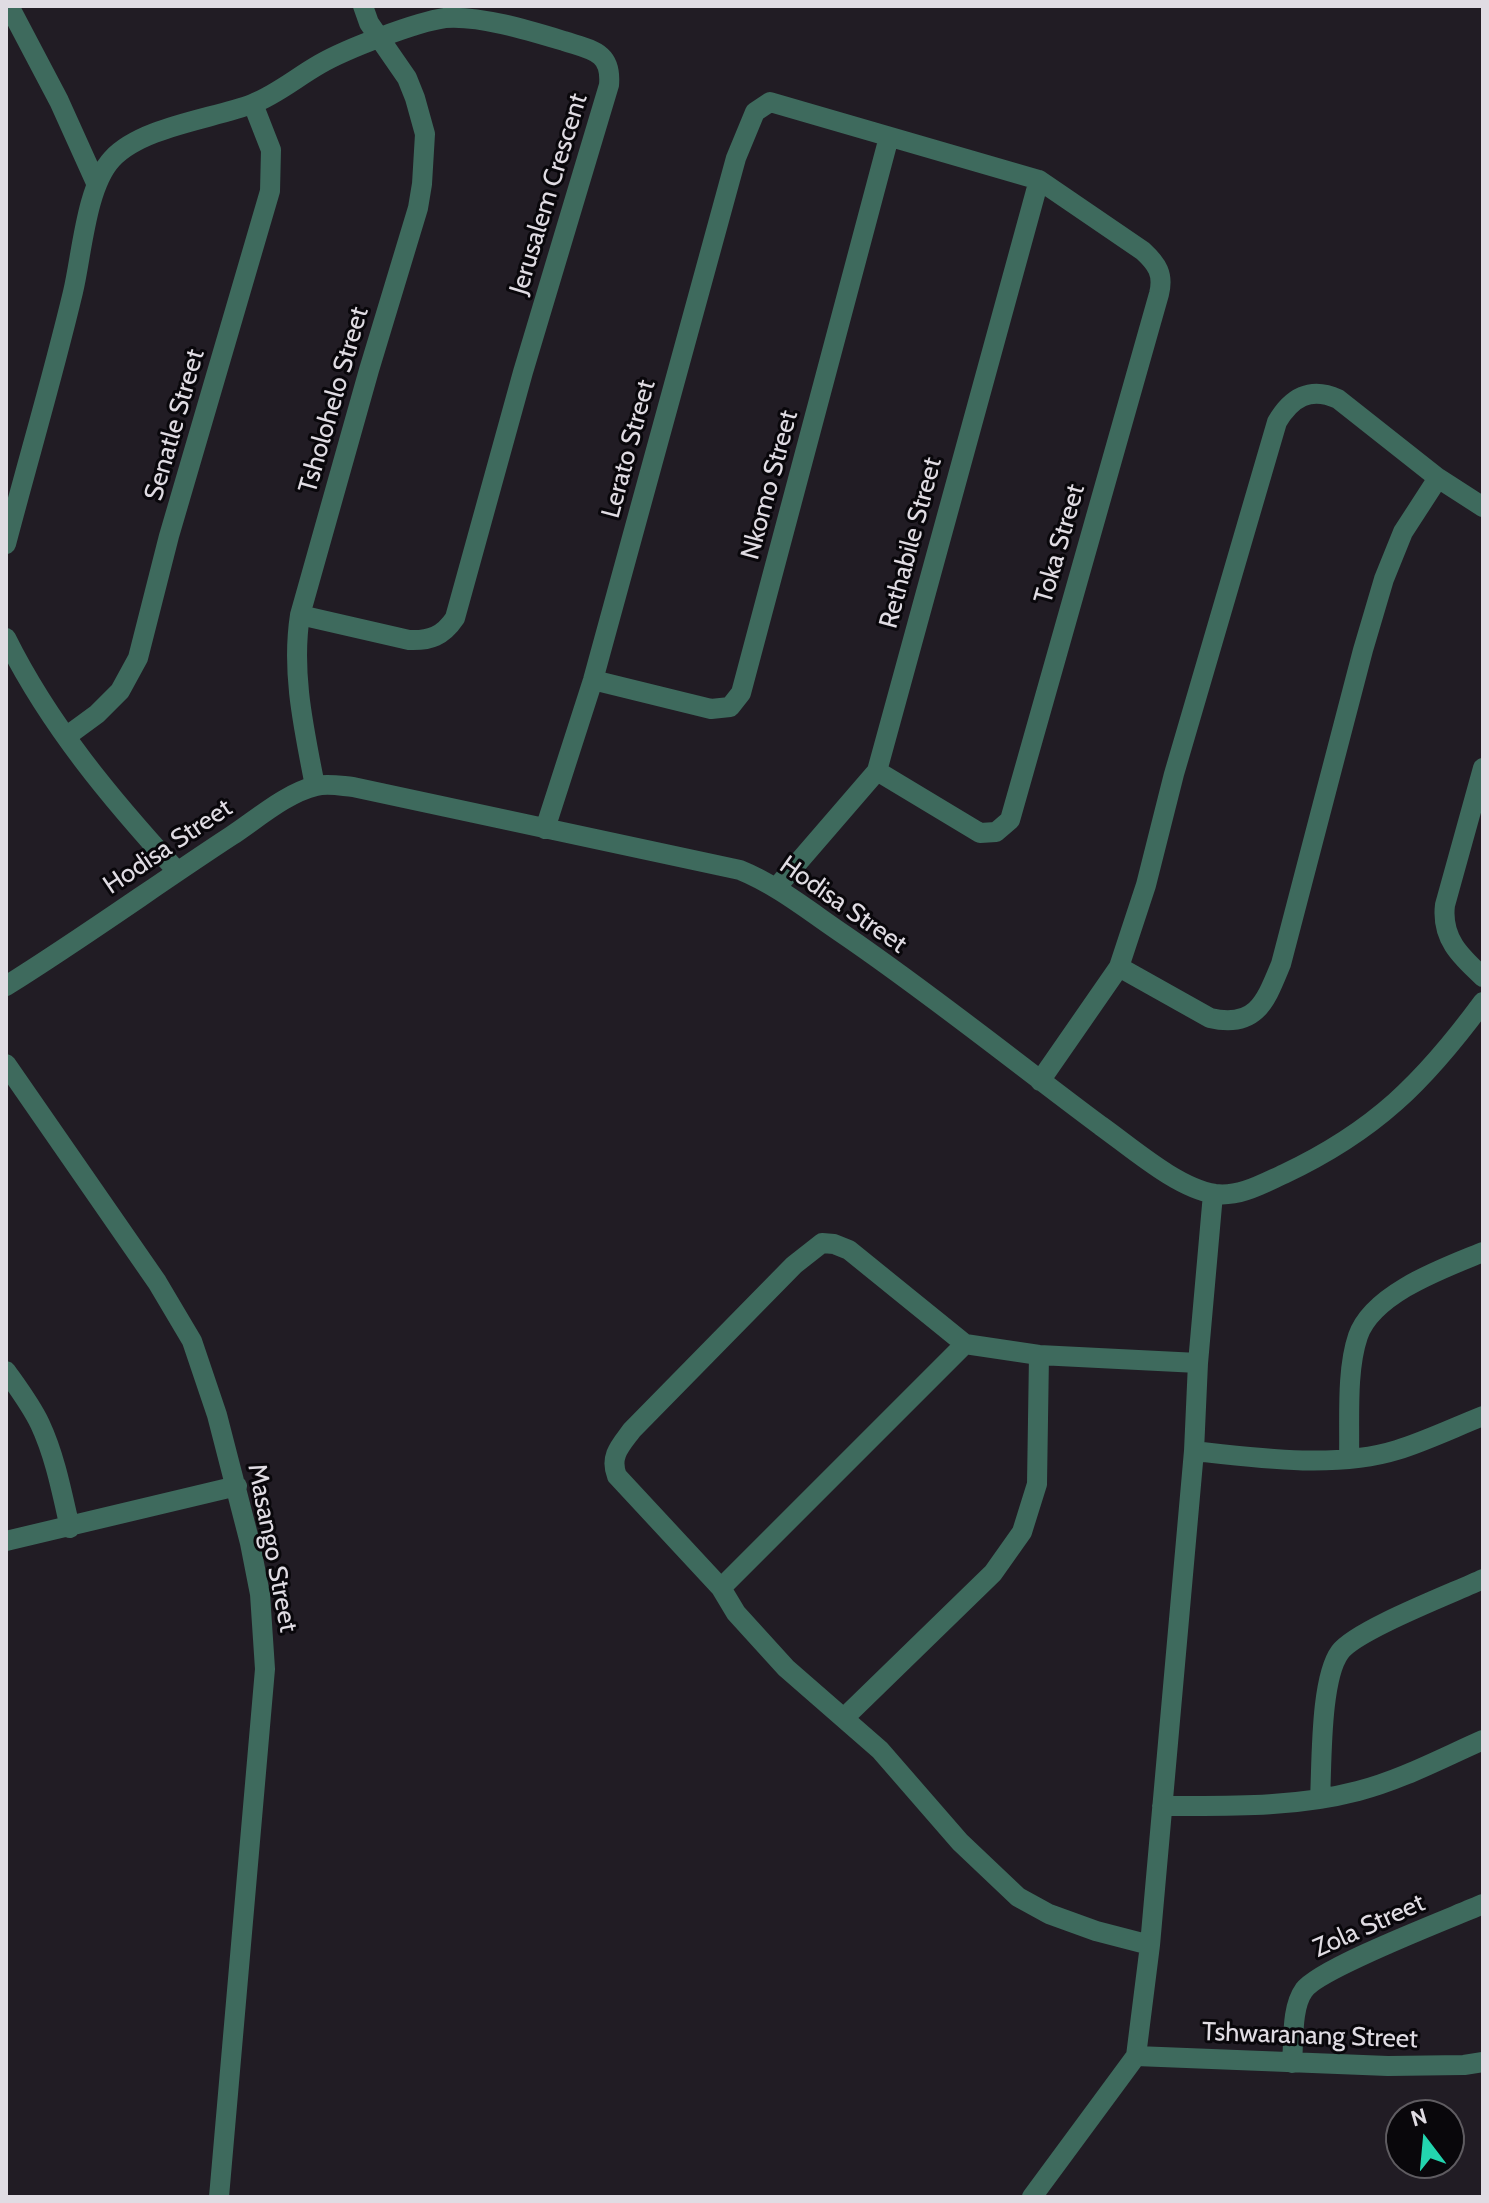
<!DOCTYPE html>
<style>
body{margin:0}
#map{position:relative;width:1489px;height:2203px;overflow:hidden;background:#211c24;font-family:Cabin,sans-serif}
canvas{display:block}
.frame{position:absolute;inset:0;border:8px solid #e0dce3;pointer-events:none}
.north{position:absolute;left:1385px;top:2099px;width:80px;height:80px;box-sizing:border-box;background:#09070b;border:2px solid #5f5c61;border-radius:50%;rotate:344deg;font-size:22px;font-weight:700;line-height:32px;text-align:center;color:#e0dce3}
.north::after{content:'';display:block;margin:auto;width:28px;height:36px;background:#23d5af;clip-path:polygon(50% 0,100% 100%,50% 72%,0 100%)}
</style>
<div id="map">
<canvas width="1489" height="2203"></canvas>
<div class="frame"></div>
<div class="north">N</div>
</div>
<script>
const ctx = document.querySelector('canvas').getContext('2d');
ctx.lineJoin = 'round';
function strokePath(path, color, width, dash) {
  ctx.strokeStyle = color;
  ctx.lineWidth = width;
  ctx.lineCap = dash ? 'butt' : 'round';
  ctx.setLineDash(dash || []);
  ctx.stroke(path);
}
function label(font, color, halo, rows, align = 'center') {
  ctx.font = font + ' Cabin,sans-serif';
  ctx.lineWidth = 6;
  ctx.setLineDash([]);
  ctx.textBaseline = 'middle';
  ctx.strokeStyle = halo;
  ctx.fillStyle = color;
  for (const [text, x, y, turn = 0] of rows) {
    ctx.save();
    ctx.translate(x, y);
    ctx.rotate((+turn || 0) * Math.PI / 180);
    ctx.textAlign = isNaN(turn) ? turn : align;
    if (halo) ctx.strokeText(text, 0, 0);
    ctx.fillText(text, 0, 0);
    ctx.restore();
  }
}
strokePath(new Path2D(`
 M9,6L59,101L96,183
 M6,544C28,460 53,376 73,292C82,254 86,187 112,159C141,127 212,119 252,104C276,95 297,77 320,64C346,49 416,22 445,18C479,15 531,31 564,41C591,50 612,51 609,85L523,372L455,618C443,636 430,641 409,640L300,615
 M6,638C49,725 112,800 177,871
 M593,680L711,709L730,707L741,693L889,137
 M67,736L97,714L120,691L138,658L169,536L270,191L271,150L253,104
 M1483,768L1445,905C1441,938 1460,956 1483,977
 M315,786C304,729 291,673 300,615L369,370L418,208L422,184L425,134L415,98L407,78L369,23L363,6
 M545,829L593,680L736,158L755,112L770,102L1039,180L1143,251C1157,264 1164,274 1159,294L1010,820L996,832L980,833L877,771
 M776,888L877,771L1039,180
 M1119,967L1210,1018C1257,1029 1266,1000 1281,964L1363,650L1384,579L1403,532L1438,478
 M6,986C83,938 156,885 231,836C257,819 286,793 316,786C328,783 341,786 353,787L740,870C777,885 809,911 843,934C931,994 1015,1062 1101,1126C1132,1148 1177,1188 1215,1194C1240,1197 1262,1184 1284,1174C1375,1131 1424,1082 1483,1002
 M6,1064L157,1282L192,1341L217,1415L250,1543L260,1594L265,1669L219,2197
 M1040,1081L1119,967L1146,885L1174,774L1277,422C1291,398 1310,386 1338,399L1438,478L1483,507
 M6,1371C18,1388 31,1405 40,1424C55,1456 62,1493 70,1528
 M1194,1451C1256,1458 1336,1469 1397,1450C1426,1441 1455,1427 1483,1416
 M1349,1458C1350,1421 1346,1371 1358,1336C1373,1293 1444,1268 1483,1252
 M6,1541L237,1486
 M721,1588L965,1344
 M845,1717L993,1573L1022,1532L1037,1484L1039,1355
 M1320,1799C1322,1764 1320,1679 1340,1652C1356,1630 1453,1593 1483,1579
 M1162,1806C1228,1806 1293,1808 1358,1791C1401,1780 1442,1758 1483,1740
 M1150,1945L1096,1931L1049,1914L1018,1897L960,1842L880,1750L786,1668L736,1613L721,1588L617,1476C609,1456 621,1445 632,1430L794,1265L822,1243L834,1244L849,1250L965,1344L1039,1355L1198,1363
 M1136,2056L1388,2066L1464,2065L1483,2062
 M1292,2063C1294,2041 1291,2008 1304,1990C1319,1968 1451,1918 1483,1904
 M1032,2197L1136,2056L1150,1945L1194,1451L1198,1363L1213,1194`), '#3e6a5d', 20);
label('26px', '#e0dce3', '#09070b', [
 ["Jerusalem Crescent",549,194,-73],
 ["Tsholohelo Street",334,400,-74],
 ["Senatle Street",175,425,-74],
 ["Lerato Street",629,449,-75],
 ["Nkomo Street",770,485,-75],
 ["Rethabile Street",911,543,-75],
 ["Toka Street",1060,544,-74],
 ["Hodisa Street",168,847,-34],
 ["Hodisa Street",843,905,35],
 ["Masango Street",272,1548,79],
 ["Zola Street",1369,1926,-24],
 ["Tshwaranang Street",1310,2036,2]
]);
</script>
